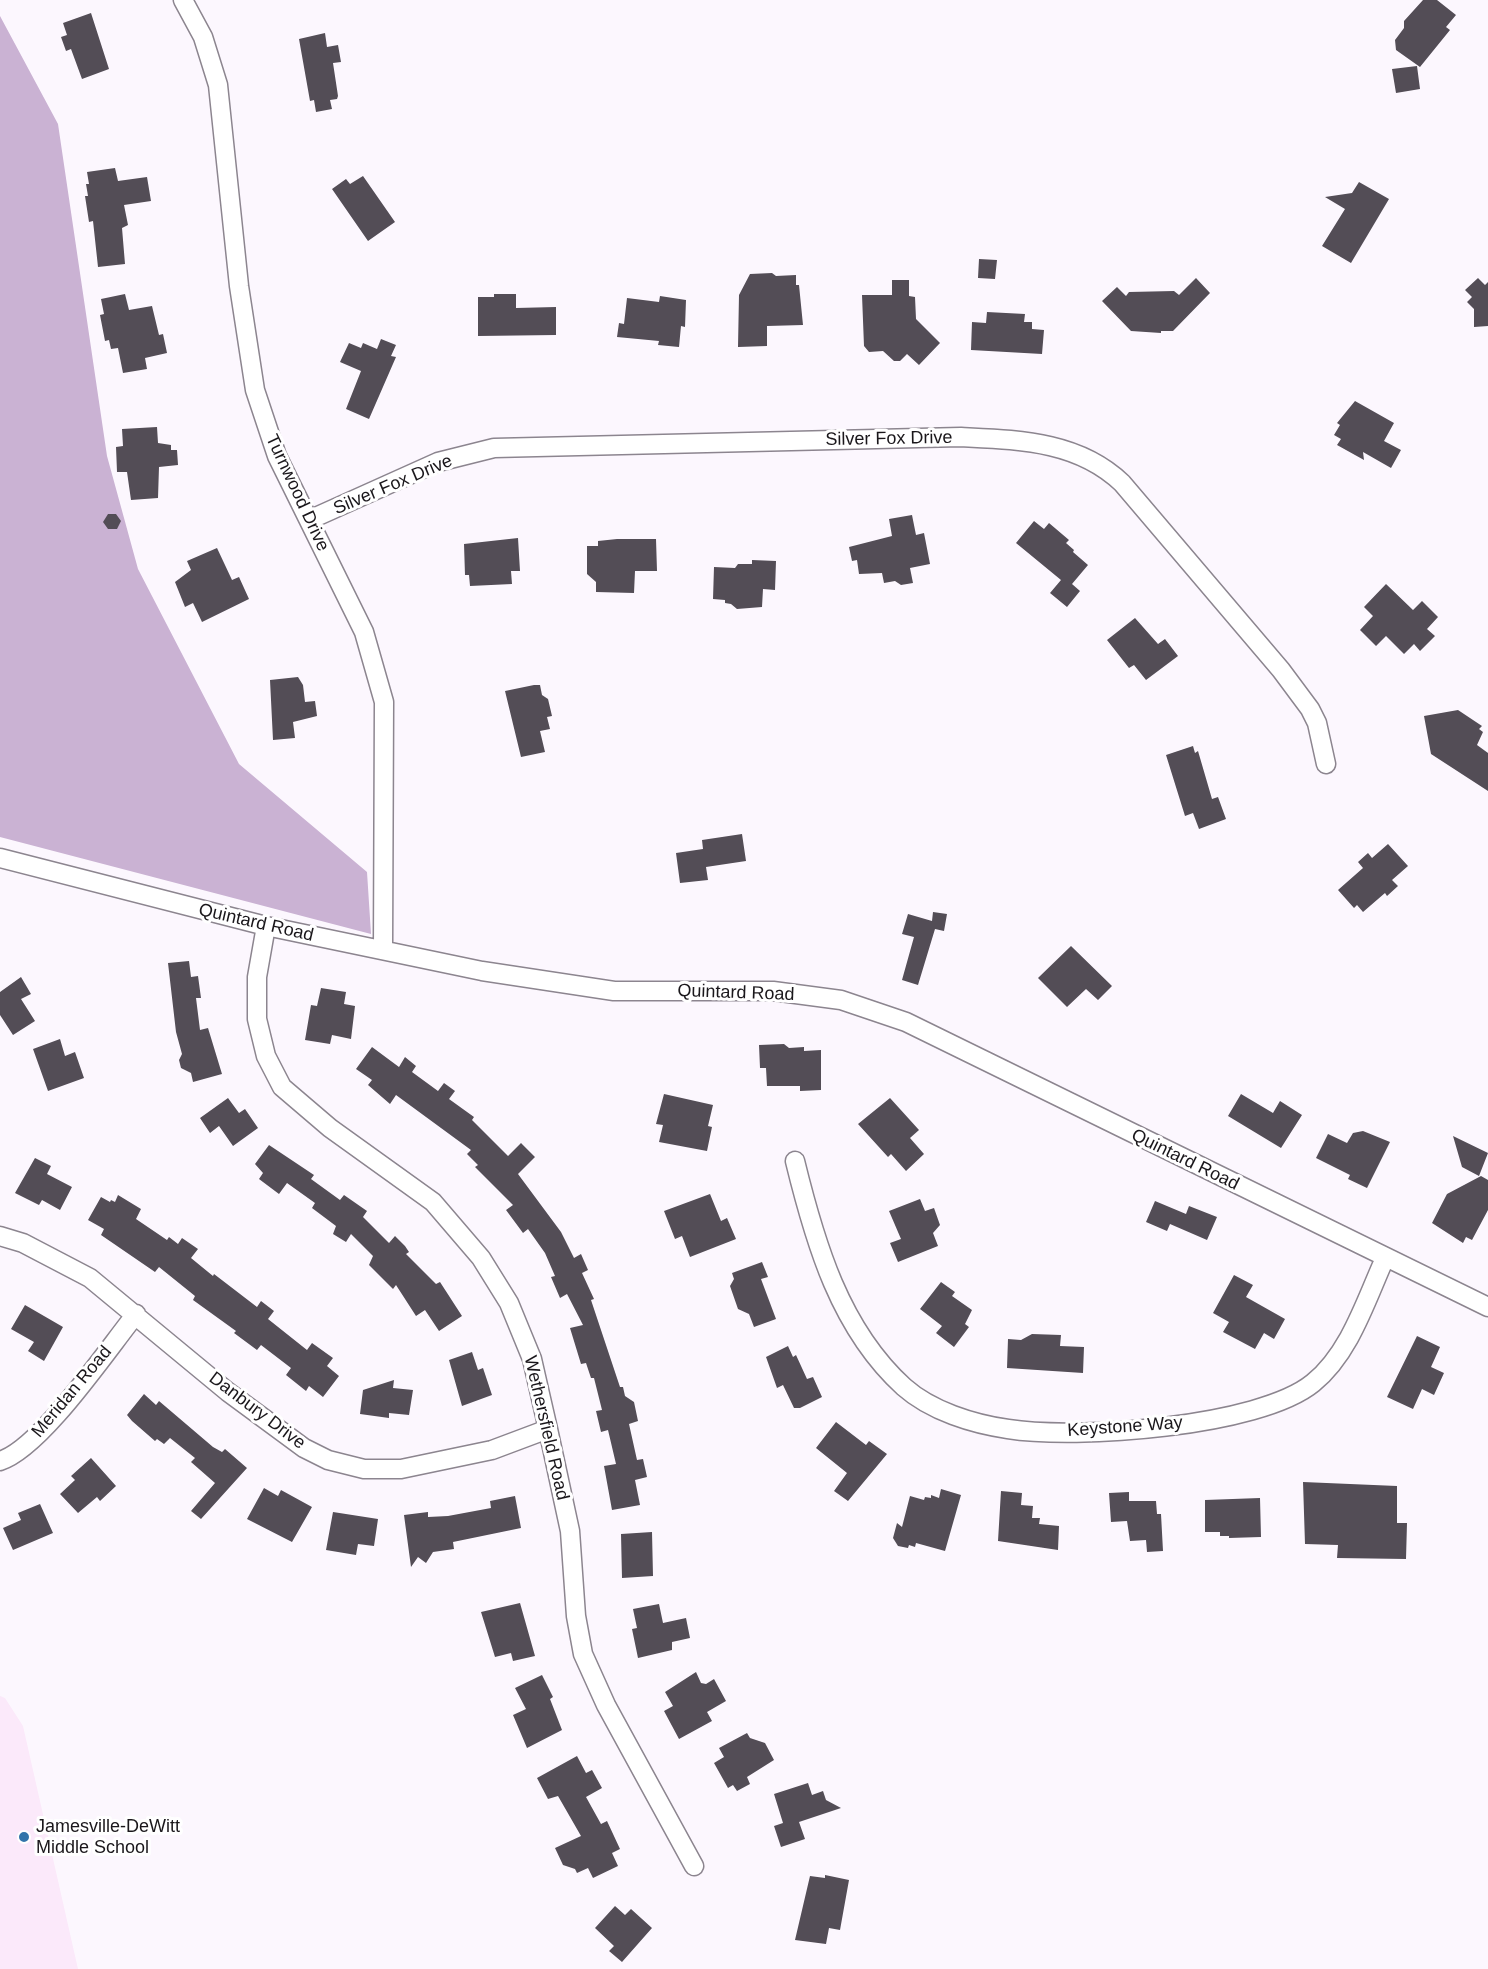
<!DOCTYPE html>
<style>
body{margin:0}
canvas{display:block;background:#fcf7fe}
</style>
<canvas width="1488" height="1969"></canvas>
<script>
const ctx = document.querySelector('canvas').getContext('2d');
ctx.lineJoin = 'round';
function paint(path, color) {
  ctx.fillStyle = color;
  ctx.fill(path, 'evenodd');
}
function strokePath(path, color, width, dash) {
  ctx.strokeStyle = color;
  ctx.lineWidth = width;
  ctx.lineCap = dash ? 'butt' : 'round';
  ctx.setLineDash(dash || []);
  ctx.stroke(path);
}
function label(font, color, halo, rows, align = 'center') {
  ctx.font = font + ' Helvetica,sans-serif';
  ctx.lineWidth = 6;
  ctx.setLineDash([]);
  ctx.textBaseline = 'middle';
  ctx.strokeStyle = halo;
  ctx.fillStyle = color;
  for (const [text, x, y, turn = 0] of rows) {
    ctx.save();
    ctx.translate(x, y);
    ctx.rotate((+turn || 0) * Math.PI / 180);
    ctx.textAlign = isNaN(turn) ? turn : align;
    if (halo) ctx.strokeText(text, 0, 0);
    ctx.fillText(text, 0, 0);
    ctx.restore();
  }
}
paint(new Path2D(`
 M0,1696L5,1698L23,1726L78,1969H0Z`), '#fbe9fa');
paint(new Path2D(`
 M0,16L58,124L107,456L138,569L239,764L367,872L371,934L0,837Z`), '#cab2d3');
paint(new Path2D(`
 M1423,0H1437L1456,15L1446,27L1450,30L1420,67L1396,50L1395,40L1404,28V21Z
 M91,13L109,69L82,79L71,49L66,51L61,37L67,35L63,23Z
 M325,33L327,47L338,45L341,62L333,63L338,96L337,99L330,100L332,109L316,112L314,100L310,101L299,39Z
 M1417,66L1420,89L1396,93L1392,69Z
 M115,168L118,181L147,177L151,201L124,205L128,225L122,228L125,264L98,267L93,221L89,222L85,196H88L86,184H89L87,172Z
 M363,176L395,222L368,241L332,189L346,179L350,184Z
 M1359,182L1389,199L1351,263L1322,246L1345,209L1325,197L1352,193Z
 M979,259L997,260L995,279L978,278Z
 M772,273L776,276L796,275V285H799L803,325L767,326V346L738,347L739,295L750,274Z
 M1196,278L1210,293L1173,331H1161V333L1131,331L1102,301L1117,287L1126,296L1129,292L1174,291L1179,295Z
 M1478,278L1485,285L1488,282V326L1474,327V309L1467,302L1472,297L1465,290Z
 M892,280H909V296L915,297L916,319L940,343L919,365L907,354L900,361H894L883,351L869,352L864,346L862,295H892Z
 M125,294L129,310L152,306L159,335L163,334L167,353L145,358L147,369L123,373L118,348L111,349L109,340L105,341L100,315L104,314L101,299Z
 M494,294H516V308L556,307V335L478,336V297H494Z
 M660,296L686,300L685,327L681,326L679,347L658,345L659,341L617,337L619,323L624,324L627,298L659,302Z
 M987,312L1025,314L1024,322H1032V329L1044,330L1042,354L971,350L972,322L986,323Z
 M381,339L396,345L391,356L396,357L369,419L346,409L361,371L340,362L349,343L361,348L363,343L377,349Z
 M1355,401L1394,423L1384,441L1401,450L1391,468L1363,452L1364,460L1337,445L1341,439L1334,435L1340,425L1337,423Z
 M157,427L158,443L171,445V450H177L178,465L159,467L158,498L131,500L127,472H117L116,447L123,446L122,429Z
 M108,514H116L121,521L117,529H108L103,522Z
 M912,515L916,535L924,533L930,564L910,568L913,583L901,585L895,581L884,583L882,573L859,574L857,560L852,561L849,547L892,536L889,519Z
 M1034,521L1044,529L1049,523L1069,540L1066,543L1074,550L1073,552L1088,565L1072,584L1080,591L1067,607L1050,593L1061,580L1016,543Z
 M518,538L520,571H511L512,584L470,586L469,575H465L464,544Z
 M617,539H656L657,571H635L634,593L596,592V582L587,574V546H598V541Z
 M217,548L232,580L239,577L249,599L202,622L193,603L185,607L175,582L191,570L187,561Z
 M752,560L776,561L775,590L763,589L762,607L737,609L731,604L725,603V600L713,599L714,567L735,568L738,564H752Z
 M1386,584L1413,610L1422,601L1438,617L1427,629L1435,636L1420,651L1414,644L1404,654L1386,636L1376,646L1360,630L1373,616L1364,607Z
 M1135,618L1158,644L1165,639L1178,656L1146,680L1134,665L1129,668L1107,640Z
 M298,677L303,685L305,702L315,701L317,716L293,722L295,738L273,740L270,680Z
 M534,685H540L542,695L548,699L552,716L547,717L550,729L540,731L545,752L521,757L505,691Z
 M1458,710L1482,726L1479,729L1483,732L1477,745L1488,753V791L1431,754L1424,716Z
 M1193,746L1195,753L1198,751L1212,799L1218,797L1226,819L1199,829L1193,813L1185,816L1166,755Z
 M742,834L746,861L706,867L708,880L680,883L676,853L703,849L702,840Z
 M1388,844L1408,866L1392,880L1398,886L1387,896L1385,893L1363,912L1357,905L1354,908L1338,890L1363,868L1358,862L1368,853L1372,858Z
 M933,912L947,914L944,931L935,929L918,985L902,980L914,937L902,934L908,914L932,921Z
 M1071,946L1112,986L1098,1000L1086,989L1067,1007L1038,978Z
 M189,961L191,977L198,976L201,998H196L200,1030L208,1028L222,1074L193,1082L191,1073L181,1068L179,1060L182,1054L176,1032L168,963Z
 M21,977L31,994L21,999L35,1021L13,1035L0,1015V992Z
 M321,988L346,992L344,1004L355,1006L351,1039L332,1035L330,1044L305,1040L311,1005L317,1006Z
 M60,1039L65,1056L75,1052L84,1078L48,1091L33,1049Z
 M784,1044L789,1048L804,1047V1051L821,1050V1090L800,1091V1086H767L766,1068H760L759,1045Z
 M372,1047L399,1067L405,1057L416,1066L412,1072L438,1091L444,1083L455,1091L449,1099L474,1117L472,1120L508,1156L521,1143L535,1157L518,1174L561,1232L574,1258L581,1254L588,1270L582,1273L594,1299L591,1300L620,1387H623L625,1396L634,1402L638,1421L629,1424L637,1460L643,1459L647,1477L635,1480L640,1505L612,1510L604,1466L616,1464L608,1430L601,1432L596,1411L602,1410L594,1378H591L586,1363L581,1364L570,1328L583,1325L567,1294L560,1298L551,1277L555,1276L545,1253L528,1229L523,1233L506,1210L513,1205L475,1167L478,1165L467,1154L471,1150L396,1095L390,1104L368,1085L372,1080L356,1069Z
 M664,1094L713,1105L708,1126L712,1127L707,1151L659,1142L663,1125L656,1124Z
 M1241,1094L1273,1113L1280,1101L1302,1115L1281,1148L1228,1116Z
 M228,1098L239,1113L245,1109L258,1128L233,1146L219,1126L210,1133L200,1118Z
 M890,1098L919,1130L910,1138L924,1154L906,1171L891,1154L888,1157L858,1124Z
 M1363,1131L1390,1142L1367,1188L1348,1179L1350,1175L1316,1158L1328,1134L1347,1143L1353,1133Z
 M1453,1136L1488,1153L1479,1176L1462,1167Z
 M269,1145L314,1175L311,1179L340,1200L344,1195L367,1211L363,1217L389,1243L395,1236L405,1246L409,1252L406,1254L436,1284L440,1282L462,1316L439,1331L425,1310L416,1316L396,1285L393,1289L369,1265L373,1256L351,1234L346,1242L333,1234L336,1226L312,1208L315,1203L287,1183L279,1194L259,1179L263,1173L255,1164Z
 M35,1158L51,1166L47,1174L72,1187L60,1210L42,1200L39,1205L15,1193Z
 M1481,1176L1488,1180V1210L1472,1240L1466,1237L1463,1243L1432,1223L1447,1194Z
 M710,1194L721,1221L727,1218L736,1239L690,1257L682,1236L675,1239L664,1211Z
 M118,1195L141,1209L136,1219L167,1240L169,1237L178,1244L182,1238L198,1249L191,1258L213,1276L214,1274L257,1307L261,1301L274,1311L268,1319L307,1350L312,1343L333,1358L327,1366L339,1376L323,1397L309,1386L306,1391L286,1375L291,1368L261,1345L257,1350L234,1333L236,1331L193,1300L195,1296L159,1267L155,1272L101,1235L104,1229L88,1220L101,1197L110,1202L111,1200L115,1202Z
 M920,1199L925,1211L934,1208L940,1225L933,1233L938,1246L898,1262L890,1243L901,1239L889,1211Z
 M1155,1201L1186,1214L1189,1206L1217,1217L1207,1240L1170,1224L1167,1231L1146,1222Z
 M762,1262L768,1277L761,1279L776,1319L754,1327L749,1314L738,1309L730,1286L734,1279L732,1273Z
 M1234,1275L1253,1285L1246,1297L1285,1319L1274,1339L1264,1333L1255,1349L1223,1332L1229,1322L1213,1313Z
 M941,1282L955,1292L952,1296L972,1310L965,1324L969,1327L954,1347L936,1333L942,1326L920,1309Z
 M25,1305L63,1327L44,1361L28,1351L34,1342L11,1329Z
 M1032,1334L1061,1335L1060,1346L1084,1347L1083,1373L1007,1368L1008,1339L1021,1340Z
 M1417,1336L1440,1347L1431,1367L1444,1373L1434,1395L1422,1389L1413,1409L1387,1397Z
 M788,1346L793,1357L796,1355L807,1379L813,1377L822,1397L800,1408H794L783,1385L777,1388L766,1357Z
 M472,1352L478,1370L483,1368L492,1395L462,1406L449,1360Z
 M394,1380L393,1388L413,1390L409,1415L389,1413V1418L360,1414L363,1390Z
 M144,1394L156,1405L159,1401L213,1447L222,1452L225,1449L247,1468L201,1519L191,1511L215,1483L191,1462L195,1458L170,1438L164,1444L157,1439L155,1441L132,1421L127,1415Z
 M836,1422L866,1445L869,1441L887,1454L848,1501L834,1491L847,1473L816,1448Z
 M91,1458L116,1486L100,1501L97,1497L78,1513L60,1494L75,1480L71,1476Z
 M1303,1482L1397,1486V1523H1407L1406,1559L1337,1558L1338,1545L1305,1544Z
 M264,1488L278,1496L281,1490L312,1507L292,1542L247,1519Z
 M941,1489L961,1495L945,1551L916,1543L915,1547L909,1545L908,1548L898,1546L893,1538L897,1523L902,1527L910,1496L924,1500L925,1497L931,1498V1495L939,1498Z
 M1001,1491L1022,1493L1021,1505L1033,1506L1032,1518H1040L1039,1524L1059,1526L1058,1550L998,1541Z
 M1129,1492V1501H1156L1157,1514H1161L1163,1551L1147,1552L1146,1540L1130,1541L1127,1521L1111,1522L1109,1493Z
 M515,1496L521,1528L453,1542L454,1549L433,1552L426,1563L418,1557L411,1567L404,1515L428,1512V1517L448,1516L491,1508L490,1501Z
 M1260,1498L1261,1537L1229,1538V1536H1220V1532H1205V1500Z
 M40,1504L53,1533L13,1550L3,1528L21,1520L18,1513Z
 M333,1512L378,1519L374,1546L358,1544L356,1555L326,1550Z
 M652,1532L653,1576L622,1578L621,1534Z
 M520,1603L535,1656L513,1661L511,1653L495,1657L481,1612Z
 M659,1604L663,1623L686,1618L690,1638L672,1642V1650L638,1658L632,1629L637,1628L633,1609Z
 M696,1672L701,1683L706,1684L714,1679L726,1701L707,1712L712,1721L679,1739L664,1711L673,1706L665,1692Z
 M542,1675L553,1697L550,1699L562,1730L527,1748L513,1715L526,1709L515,1688Z
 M747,1733L750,1738L765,1743L774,1760L747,1777L750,1784L737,1791L733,1785L728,1788L714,1763L724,1757L719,1748Z
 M577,1756L586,1773L592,1770L602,1788L586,1797L601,1824L607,1821L620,1849L612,1853L618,1866L593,1878L588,1868L577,1873L575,1869L563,1865L555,1848L581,1836L558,1796L548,1799L537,1778Z
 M808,1783L812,1795L823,1791L826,1800L841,1808L799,1822L805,1839L781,1847L774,1826L783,1823L774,1794Z
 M825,1875L849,1880L840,1930L829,1928L826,1944L795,1940L810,1876L825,1878Z
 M615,1906L625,1915L631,1909L652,1928L622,1962L609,1951L614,1946L595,1928Z`), '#534d56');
const minor = new Path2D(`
 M183,0L203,37L218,85L239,286L255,390L277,456L364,632L384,702L383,950
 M309,520L438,462L494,448L961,437C1019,440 1078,441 1122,483L1281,670L1310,709L1317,723L1326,764
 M0,858L266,926L482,971L614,991H773L841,1000L906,1022L1488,1307
 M266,926L257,977V1019L266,1056L282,1087L330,1128L433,1202L481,1258L509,1303L532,1359L548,1429L570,1531L576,1616L583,1654L606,1705L694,1866
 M795,1161C815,1243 840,1329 904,1387C931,1411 973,1424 1008,1429C1076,1440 1259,1427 1313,1383C1350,1353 1366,1300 1385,1258
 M0,1236L23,1243L90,1278L228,1392L304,1448L328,1460L364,1469H401L492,1450L548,1429
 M0,1461C41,1448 107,1350 136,1314`);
strokePath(minor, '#8c858f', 21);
strokePath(minor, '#fff', 18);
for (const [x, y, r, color] of [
 [24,1837,6,"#3274aa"]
]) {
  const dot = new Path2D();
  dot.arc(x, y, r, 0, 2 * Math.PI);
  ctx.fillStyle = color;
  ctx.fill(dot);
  strokePath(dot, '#fff', 2);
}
label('18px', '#1a171b', '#fff', [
 ["Silver Fox Drive",889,439,-1],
 ["Silver Fox Drive",393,485,-23],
 ["Turnwood Drive",297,493,65],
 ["Quintard Road",256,923,13],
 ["Quintard Road",736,993,2],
 ["Quintard Road",1185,1160,26],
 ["Meridan Road",72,1392,-50],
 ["Danbury Drive",257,1411,37],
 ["Keystone Way",1125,1427,-4],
 ["Wethersfield Road",546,1428,77]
]);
label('18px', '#1a171b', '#fff', [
 ["Jamesville-DeWitt",36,1827],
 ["Middle School",36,1848]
], 'left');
</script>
